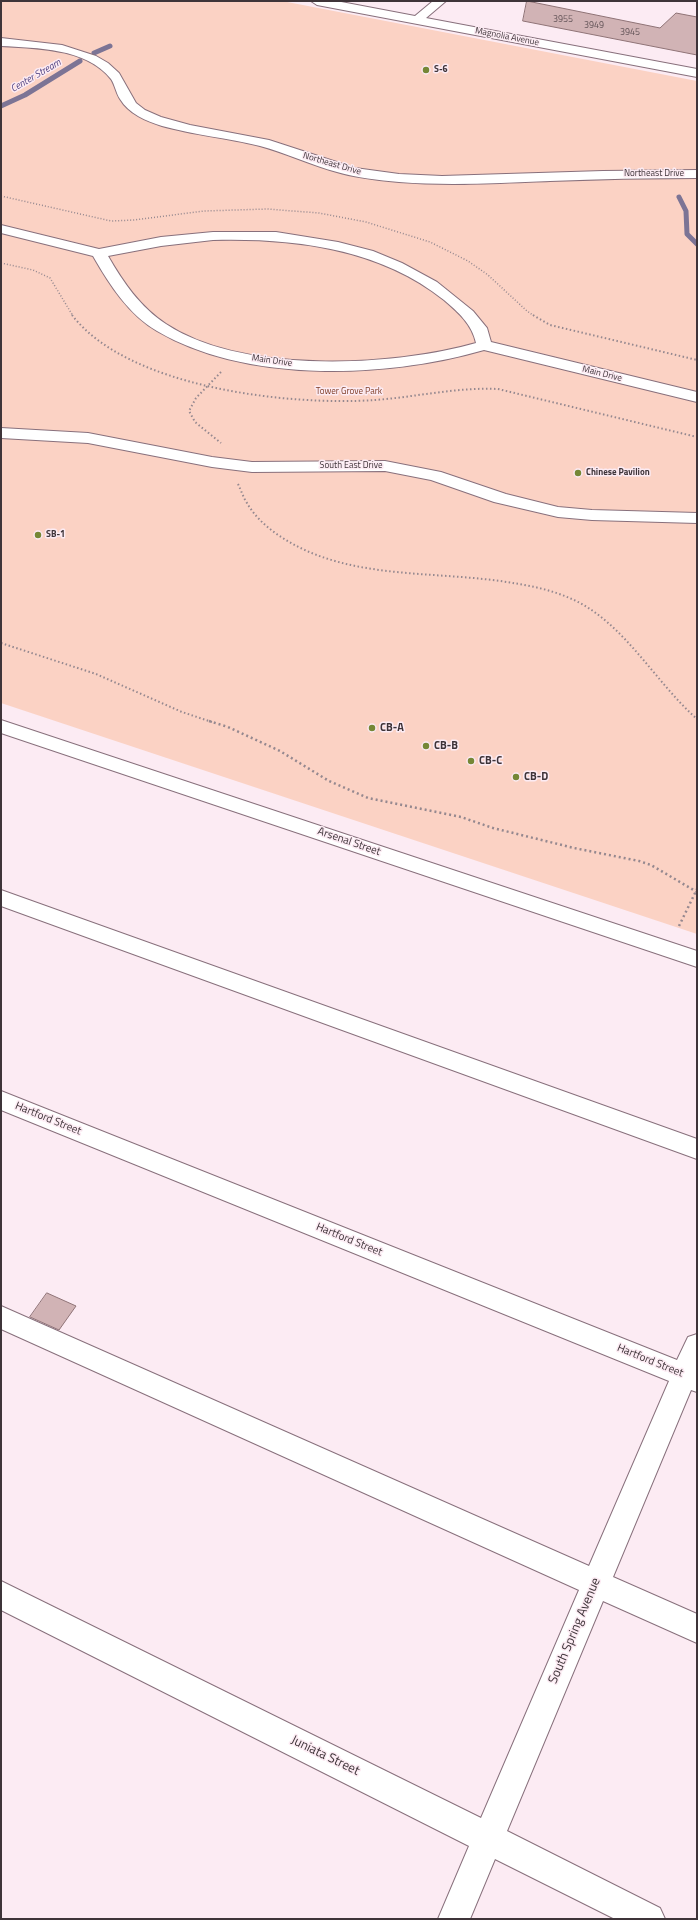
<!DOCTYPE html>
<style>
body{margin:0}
#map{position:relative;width:698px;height:1920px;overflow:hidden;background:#fcebf3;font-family:"Titillium Web",sans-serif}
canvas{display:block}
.frame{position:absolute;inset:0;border:2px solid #3e3439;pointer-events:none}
</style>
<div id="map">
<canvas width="698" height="1920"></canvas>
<div class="frame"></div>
</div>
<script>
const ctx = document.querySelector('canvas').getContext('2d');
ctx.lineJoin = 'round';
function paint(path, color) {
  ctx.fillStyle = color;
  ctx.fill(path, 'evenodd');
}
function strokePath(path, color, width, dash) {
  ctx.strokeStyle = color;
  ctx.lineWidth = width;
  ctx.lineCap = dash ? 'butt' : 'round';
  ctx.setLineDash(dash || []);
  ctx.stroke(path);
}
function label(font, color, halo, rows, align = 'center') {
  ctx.font = font + ' "Titillium Web",sans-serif';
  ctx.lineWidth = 3;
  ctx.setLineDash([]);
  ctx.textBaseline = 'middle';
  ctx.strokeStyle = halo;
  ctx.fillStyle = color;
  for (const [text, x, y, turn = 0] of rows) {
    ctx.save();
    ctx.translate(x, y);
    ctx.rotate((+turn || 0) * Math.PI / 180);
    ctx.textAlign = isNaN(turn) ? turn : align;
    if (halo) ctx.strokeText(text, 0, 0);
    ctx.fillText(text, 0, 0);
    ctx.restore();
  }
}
paint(new Path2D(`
 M1,1H282L697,81V934L1,703Z`), '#fbd2c4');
strokePath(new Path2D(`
 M94,53L110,46
 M1,106L25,95L80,61
 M679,197L686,211L687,234L697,244`), '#7c7495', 5);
const building = new Path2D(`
 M527,1L660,28L676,13L697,17V55L523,21Z
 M47,1293L76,1306L59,1330L30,1317Z`);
paint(building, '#d1b3b5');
strokePath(building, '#8f7376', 1);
const minor = new Path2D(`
 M311,1H336L415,16L433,1H446L426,18L697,69V77L317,5Z
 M1,38L62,45L96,56L108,63L119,73L136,103L145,110L161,117L190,125L269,140L355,168L399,174L442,176L603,171L697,170V178C648,178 599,179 550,181C499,183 449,186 399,182C378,180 357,178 337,172C311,165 286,153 260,146C228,138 194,135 162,126C146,121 129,114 120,99C116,93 115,85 111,79C86,48 37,48 1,46Z
 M1,225L99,249L161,237L213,232H276L338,242L373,251L402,263L437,282L473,311L487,328L491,342L697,392V402L484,350C388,378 247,384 157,331C129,315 109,284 93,256L1,233ZM213,240C293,238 379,248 444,300C458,312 472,324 476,343C392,367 242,374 166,324C140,307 123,282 108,256L161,246Z
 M1,428L88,433L212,457L252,462L385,461L441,472L506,494L558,507L592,510L697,513V523L592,520L558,517L494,502L431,480L385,471L252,472L212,467L88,443L1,438Z
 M1,890L697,1139V1159L1,906Z
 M1,1091L677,1360L688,1337L697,1334V1392L691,1390L613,1577L697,1614V1643L603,1601L507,1831L660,1908L665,1919H615L495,1859L470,1919H438L469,1846L1,1610V1581L481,1818L579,1590L1,1329V1306L589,1566L669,1381L1,1110Z`);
const major = new Path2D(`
 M1,720L697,951V967L1,733Z`);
strokePath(minor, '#88707c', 2);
strokePath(major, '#88707c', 2);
strokePath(new Path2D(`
 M1,196L111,221L134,220L204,211L267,209L319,213L366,222L430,242L468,261L488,275L527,311L534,316
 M1,263L33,270L50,278L73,316`), '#95888f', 1.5, [1, 2]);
strokePath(new Path2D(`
 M72,315C128,388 289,406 375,400C416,397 457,387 498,389L697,437
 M533,315L550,325L697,360
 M221,372L196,398L189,411L195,422L221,443
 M238,484C241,490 243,497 247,503C256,519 271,531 286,540C353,581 438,570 513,583C533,586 555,591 574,600C625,624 655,682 697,719
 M1,643L96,674L182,712L212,722`), '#95888f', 2, [1.5, 2.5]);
strokePath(new Path2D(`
 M209,721L228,727L280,751L329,781L368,798L461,817L493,828L574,848L639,861L651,865L697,892
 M679,926L697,889`), '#95888f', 2.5, [2, 3]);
paint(minor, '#fff');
paint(major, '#fff');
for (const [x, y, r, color] of [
 [426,70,4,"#758736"],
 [578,473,4,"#758736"],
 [38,535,4,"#758736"],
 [372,728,4,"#758736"],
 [426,746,4,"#758736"],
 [471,761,4,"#758736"],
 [516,777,4,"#758736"]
]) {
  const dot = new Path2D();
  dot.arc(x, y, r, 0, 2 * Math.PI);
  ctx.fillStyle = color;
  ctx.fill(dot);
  strokePath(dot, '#fcebf3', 1.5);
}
label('9px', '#635458', null, [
 ["3955",563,20],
 ["3949",594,26],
 ["3945",630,33]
]);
label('9px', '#3e3439', '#fcebf3', [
 ["Magnolia Avenue",507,37,11],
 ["Northeast Drive",332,164,16],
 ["Northeast Drive",654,174],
 ["Main Drive",272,361,8],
 ["Main Drive",602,374,14],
 ["South East Drive",351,466]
]);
label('bold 9px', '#3e3439', '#fcebf3', [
 ["S-6",434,70],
 ["Chinese Pavilion",586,473],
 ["SB-1",46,535]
], 'left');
label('9px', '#7e3c25', '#fcebf3', [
 ["Tower Grove Park",349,392]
]);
label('italic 10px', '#564885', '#fcebf3', [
 ["Center Stream",36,76,-30]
]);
label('bold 11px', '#3e3439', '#fcebf3', [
 ["CB-A",380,728],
 ["CB-B",434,746],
 ["CB-C",479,761],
 ["CB-D",524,777]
], 'left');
label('11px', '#3e3439', '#fcebf3', [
 ["Arsenal Street",349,842,19],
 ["Hartford Street",48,1119,22],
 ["Hartford Street",349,1240,22],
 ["Hartford Street",650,1361,22]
]);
label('13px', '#3e3439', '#fcebf3', [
 ["South Spring Avenue",575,1631,-67],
 ["Juniata Street",325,1756,26]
]);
</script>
